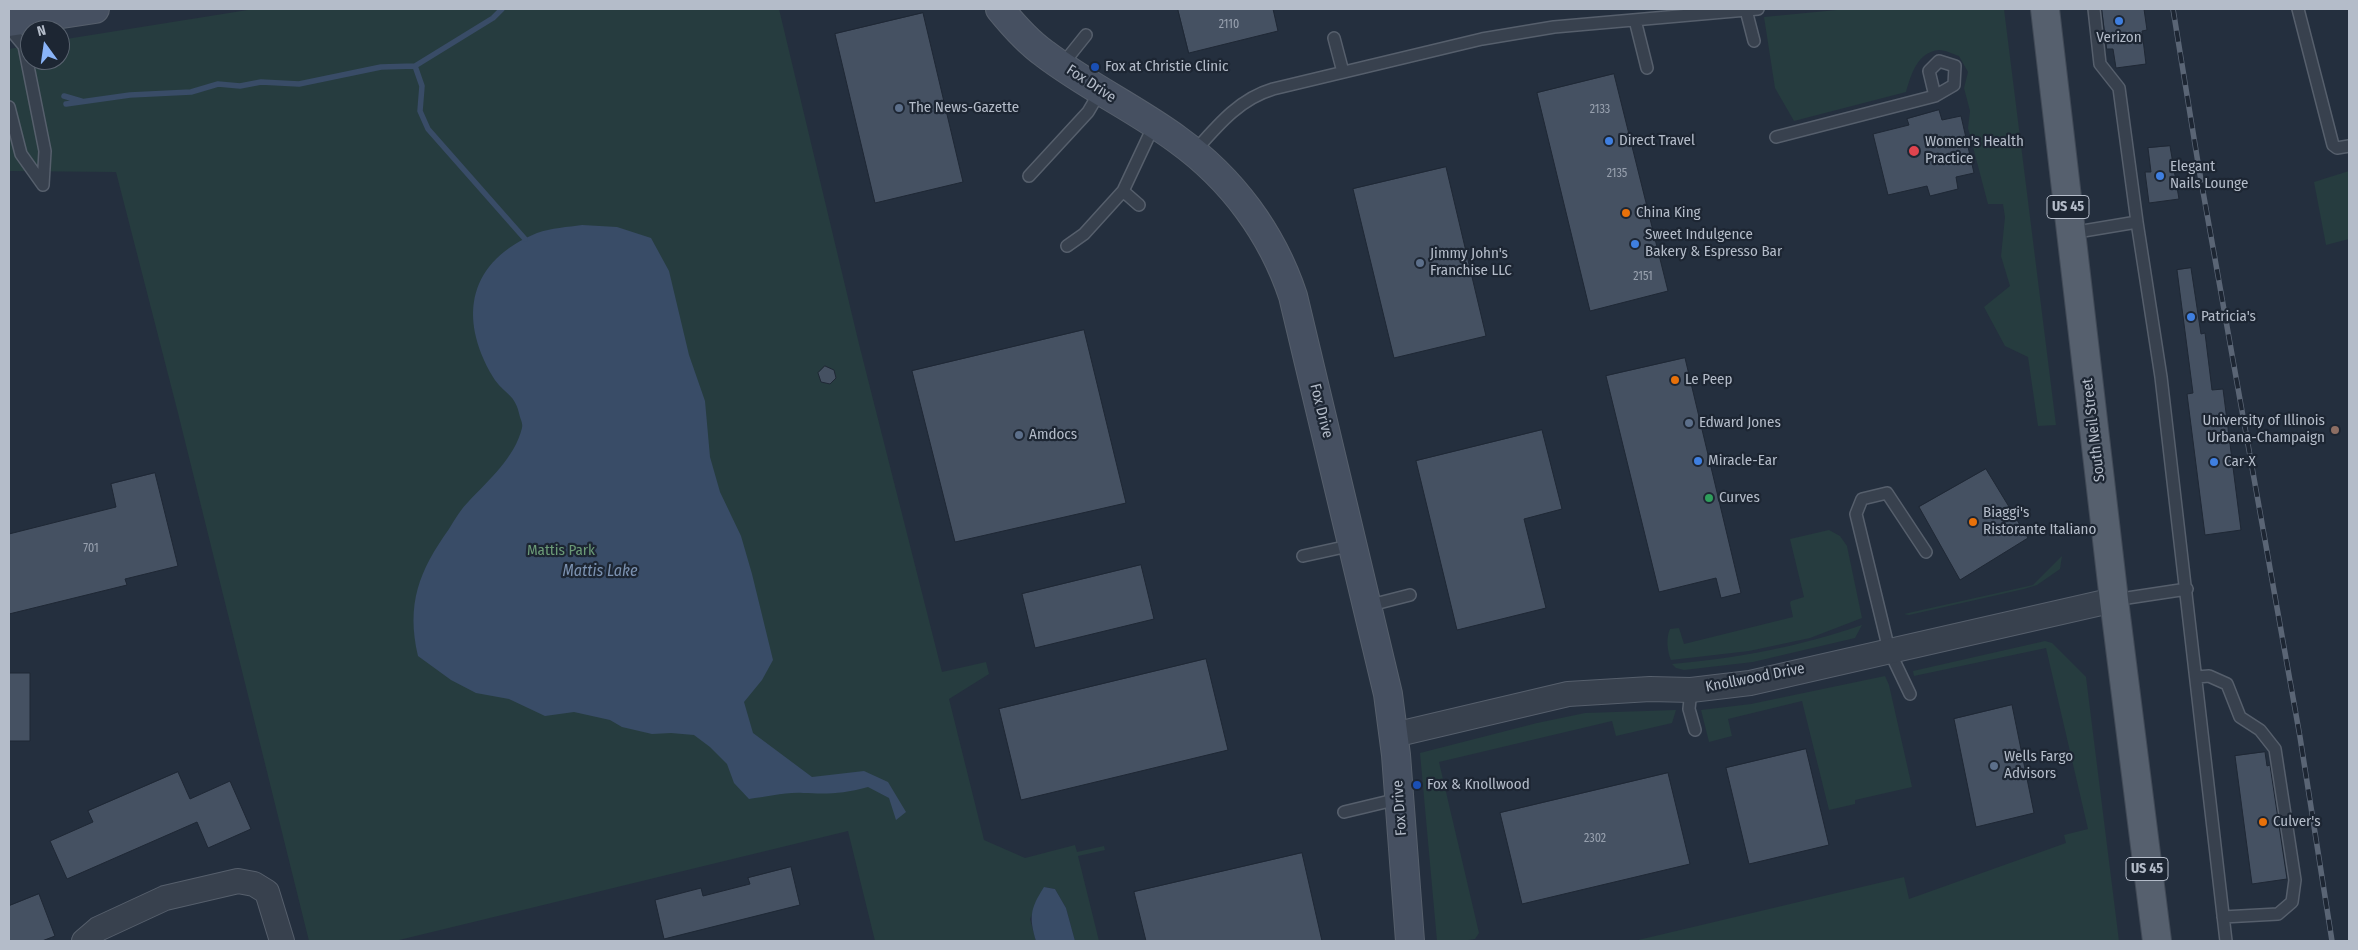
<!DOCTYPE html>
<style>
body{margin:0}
#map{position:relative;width:2358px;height:950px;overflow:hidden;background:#242f3e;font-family:"Fira Sans Condensed",sans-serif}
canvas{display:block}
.frame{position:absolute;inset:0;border:10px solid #b4bcc9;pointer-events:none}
.north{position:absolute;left:20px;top:20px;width:50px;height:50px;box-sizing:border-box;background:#1d2633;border:1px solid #59626f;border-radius:50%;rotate:346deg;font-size:14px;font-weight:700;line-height:20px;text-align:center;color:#b4bcc9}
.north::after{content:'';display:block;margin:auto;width:18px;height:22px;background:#8ab4f8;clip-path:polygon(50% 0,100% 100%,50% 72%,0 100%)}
</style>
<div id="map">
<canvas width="2358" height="950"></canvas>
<div class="frame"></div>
<div class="north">N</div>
</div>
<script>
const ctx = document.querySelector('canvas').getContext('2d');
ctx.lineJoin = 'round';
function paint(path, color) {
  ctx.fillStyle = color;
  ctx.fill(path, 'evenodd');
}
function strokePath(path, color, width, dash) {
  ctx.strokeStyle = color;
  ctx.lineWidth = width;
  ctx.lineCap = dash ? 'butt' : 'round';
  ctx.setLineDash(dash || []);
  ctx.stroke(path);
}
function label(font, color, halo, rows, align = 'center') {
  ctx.font = font + ' "Fira Sans Condensed",sans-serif';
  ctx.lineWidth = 4.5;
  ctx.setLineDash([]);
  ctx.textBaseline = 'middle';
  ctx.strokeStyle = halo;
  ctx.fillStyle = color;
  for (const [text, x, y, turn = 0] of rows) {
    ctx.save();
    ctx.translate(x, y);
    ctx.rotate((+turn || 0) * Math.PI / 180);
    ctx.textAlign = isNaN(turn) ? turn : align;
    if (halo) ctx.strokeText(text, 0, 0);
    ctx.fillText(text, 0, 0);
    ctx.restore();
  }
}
paint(new Path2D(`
 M254,9H779L859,344L942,672L986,662L989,674L949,699L984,840L1025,858L1075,845L1077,852L1104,846L1105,850L1078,856L1099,941H1075L1066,908L1055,889L1045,887L1030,919L1036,941H875L848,831L395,941H309L178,413L116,172L9,171V49L30,45V60H60V40Z
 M1847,9H2004L2056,425L2038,426L2028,357L2005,346L1984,307L2010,286L2001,256L2005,217L2003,204H1988L1968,128L1970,111L1964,88L1968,72L1959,56C1953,54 1945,50 1939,50C1917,52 1911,75 1906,92L1794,121L1775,88L1764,17Z
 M2349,171V239L2326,245L2314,182Z
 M1829,530L1840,536L1847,546L1862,618L1810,638L1749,651L1671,660C1667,651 1666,637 1670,629L1679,628L1684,644L1793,617L1790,603L1791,601L1804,597L1790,539Z
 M2062,556L2060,569L2037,585L2024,589L1909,615L1904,614L2033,585Z
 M1862,625L1855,638L1753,662L1684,670L1676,668L1672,664C1739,658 1798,647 1862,625Z
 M2045,641L2052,643L2086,677L2119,941H1634L1904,877L1909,899L2066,843L2064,835L2088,829L2046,648L1914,676L1913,671Z
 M1885,676L1889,685L1912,787L1855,800V804L1829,810L1802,701L1728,719L1732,736L1709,742L1701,710L1751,704Z
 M1676,710L1672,723L1616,736L1612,721L1439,762L1479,933L1475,939L1462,941H1437L1420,753L1537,723L1585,713Z`), '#263c3f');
paint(new Path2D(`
 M582,225L617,227L651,238L669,271L689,355L705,401L710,457L720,492L741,536L752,574L773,660L762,680L744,702L753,733L812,777L864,771L888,782L906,812L896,820L889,798L868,787C842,794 828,794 803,793C785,792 766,797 749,799L734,783L727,764L710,747L694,735L671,733L652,734L622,727L610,720L574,712L545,716L509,699L476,693L451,680L418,656C406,604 419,571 449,529C455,519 461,509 469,501C489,480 515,457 522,428C523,424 521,420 520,417C515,392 504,395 493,377C457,316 469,261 537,233C551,228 568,227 582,225Z
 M1044,887L1055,889L1066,908L1075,941H1036C1029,917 1030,909 1044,887Z`), '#394c67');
strokePath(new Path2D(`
 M415,66L422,86L420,111L428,129L525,239
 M64,96L81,101
 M66,104L130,95L191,92L218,84L240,86L261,82L299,84L381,67L415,66L493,18L502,9`), '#394c67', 5.5);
const building = new Path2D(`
 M1178,9H1273L1278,31L1189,53Z
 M2102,9H2144L2147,30L2142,31L2146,64L2116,68L2113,49H2107Z
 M923,13L963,182L875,203L835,34Z
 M1614,74L1668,291L1590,311L1537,93Z
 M1939,110L1942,120L1961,116L1974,173L1956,177L1958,189L1930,196L1927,186L1888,195L1873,134L1909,125L1907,119Z
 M2170,146L2179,199L2149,203L2145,172H2151L2148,148Z
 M1446,167L1486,336L1394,358L1353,189Z
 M2191,268L2201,334L2205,333L2212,390L2223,389L2241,530L2205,535L2187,394L2193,393L2177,270Z
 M1084,330L1126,503L955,542L912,371Z
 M1685,358L1741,593L1721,598L1716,578L1659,592L1606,376Z
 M825,366L834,370L836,378L830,384L821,382L818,373Z
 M1542,430L1562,509L1524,519L1546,608L1457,630L1416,461Z
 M1986,469L2028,538L1960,580L1919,507Z
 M155,473L178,566L125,579L127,585L9,614V534L116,507L111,484Z
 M1141,565L1154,619L1035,648L1022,594Z
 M1206,659L1228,750L1021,800L999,709Z
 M9,673H30V741H9Z
 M2012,705L2034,813L1976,827L1954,719Z
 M1806,749L1829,845L1749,864L1726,768Z
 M2265,752L2267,766L2270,765L2287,879L2252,884L2235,756Z
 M178,772L190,799L230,781L251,829L208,848L197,822L67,879L50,841L93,822L88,811Z
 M1668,773L1690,864L1522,904L1500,813Z
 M1302,853L1322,941H1146L1134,892Z
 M791,867L800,905L664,939L655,900L701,888L703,896L750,884L748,878Z
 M39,894L55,936L42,941H9V906Z`);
paint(building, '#455162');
strokePath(building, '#1f2835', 1);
const lane = new Path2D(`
 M2094,9L2100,64L2119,88L2137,222
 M2298,9L2333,145L2337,148L2349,146
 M1746,10L1754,41
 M1635,20L1647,68
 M9,28L24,46L45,151L43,185
 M1334,38L1343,72
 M1062,65L1086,35
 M9,107L21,154L43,185
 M1776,137L1935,96L1954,85L1955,66L1939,61L1929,71L1935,96
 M1194,152C1217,126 1239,99 1273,89L1482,39L1554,27L1758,9
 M1029,176L1088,112L1101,90
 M1123,191L1139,205
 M2071,233L2137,222L2161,377L2226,941
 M1067,246L1084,234L1123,191L1154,125
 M1303,556L1353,545
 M2114,600L2187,589
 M1367,606L1410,595
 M2197,677L2209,676L2227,684L2240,717L2260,730L2275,749L2295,880L2292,902L2278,914L2223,917
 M1691,690L1689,709L1695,730
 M1910,694L1889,650L1856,514L1862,499L1887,493L1926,552
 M1344,812L1398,799`);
const street = new Path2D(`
 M1394,735L1568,694L1650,689L1691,690L1750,683L2114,600
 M84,941L98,929L165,898L238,881L254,884L267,892L282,941`);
const secondary = new Path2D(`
 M1000,9C1013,25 1028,42 1045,54C1087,86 1136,109 1178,140C1232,179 1272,233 1293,296L1388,694L1396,755L1410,941
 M9,22L95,9`);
const primary = new Path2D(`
 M2045,9L2114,600L2157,941`);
strokePath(lane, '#565f6c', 14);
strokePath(street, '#565f6c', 26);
strokePath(secondary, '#565f6c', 30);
strokePath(primary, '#414a57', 30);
strokePath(lane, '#38414e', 11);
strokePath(street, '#38414e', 24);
strokePath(secondary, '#465061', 28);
strokePath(primary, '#56606e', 28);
const rail = new Path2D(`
 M2173,9L2199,169L2300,737L2332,941`);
strokePath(rail, '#5a6575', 5.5);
strokePath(rail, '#1d2633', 4, [11]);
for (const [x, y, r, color] of [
 [2119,21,5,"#3f7fe0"],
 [1095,67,5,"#1a4fb4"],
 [899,108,5,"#5c6f8a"],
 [1609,141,5,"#3f7fe0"],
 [1914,151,6,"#e0444e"],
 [2160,176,5,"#3f7fe0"],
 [1626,213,5,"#e8710a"],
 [1635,244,5,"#3f7fe0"],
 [1420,263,5,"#5c6f8a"],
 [2191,317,5,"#3f7fe0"],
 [1675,380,5,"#e8710a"],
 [1689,423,5,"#5c6f8a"],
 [2335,430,5,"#8d6e63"],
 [1019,435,5,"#5c6f8a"],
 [1698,461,5,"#3f7fe0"],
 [2214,462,5,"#3f7fe0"],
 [1709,498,5,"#2e9e5b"],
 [1973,522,5,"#e8710a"],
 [1994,766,5,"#5c6f8a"],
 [1417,785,5,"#1a4fb4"],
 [2263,822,5,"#e8710a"]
]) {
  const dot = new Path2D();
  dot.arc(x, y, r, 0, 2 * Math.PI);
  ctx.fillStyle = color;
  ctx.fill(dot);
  strokePath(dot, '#1d2633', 2);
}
label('12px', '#98a1af', null, [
 ["2110",1229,25],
 ["2133",1600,110],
 ["2135",1617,174],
 ["2151",1643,277],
 ["701",91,549],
 ["2302",1595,839]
]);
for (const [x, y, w] of [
 [2068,207,42],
 [2147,869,42]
]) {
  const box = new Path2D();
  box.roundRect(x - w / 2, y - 11.5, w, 23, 4);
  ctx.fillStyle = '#1d2633';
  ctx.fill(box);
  strokePath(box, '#b4bcc9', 1);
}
label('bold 14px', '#b4bcc9', null, [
 ["US 45",2068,207],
 ["US 45",2147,869]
]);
label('15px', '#b4bcc9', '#1d2633', [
 ["Verizon",2119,38,"center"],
 ["Fox at Christie Clinic",1105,67],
 ["The News-Gazette",909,108],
 ["Direct Travel",1619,141],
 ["Women's Health",1925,142],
 ["Practice",1925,159],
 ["Elegant",2170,167],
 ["Nails Lounge",2170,184],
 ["China King",1636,213],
 ["Sweet Indulgence",1645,235],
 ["Bakery & Espresso Bar",1645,252],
 ["Jimmy John's",1430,254],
 ["Franchise LLC",1430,271],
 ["Patricia's",2201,317],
 ["Le Peep",1685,380],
 ["University of Illinois",2325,421,"right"],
 ["Urbana-Champaign",2325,438,"right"],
 ["Edward Jones",1699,423],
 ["Amdocs",1029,435],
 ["Miracle-Ear",1708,461],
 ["Car-X",2224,462],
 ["Curves",1719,498],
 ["Biaggi's",1983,513],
 ["Ristorante Italiano",1983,530],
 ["Wells Fargo",2004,757],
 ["Advisors",2004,774],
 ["Fox & Knollwood",1427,785],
 ["Culver's",2273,822]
], 'left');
label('15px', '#b4bcc9', '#1d2633', [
 ["Fox Drive",1091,84,33],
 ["Fox Drive",1321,411,76],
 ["South Neil Street",2094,430,-97],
 ["Knollwood Drive",1755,678,-11],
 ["Fox Drive",1400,808,-94]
]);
label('15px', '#6b9a76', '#1d2633', [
 ["Mattis Park",561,551]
]);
label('italic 16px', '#7c92b1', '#1d2633', [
 ["Mattis Lake",600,572]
]);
</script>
